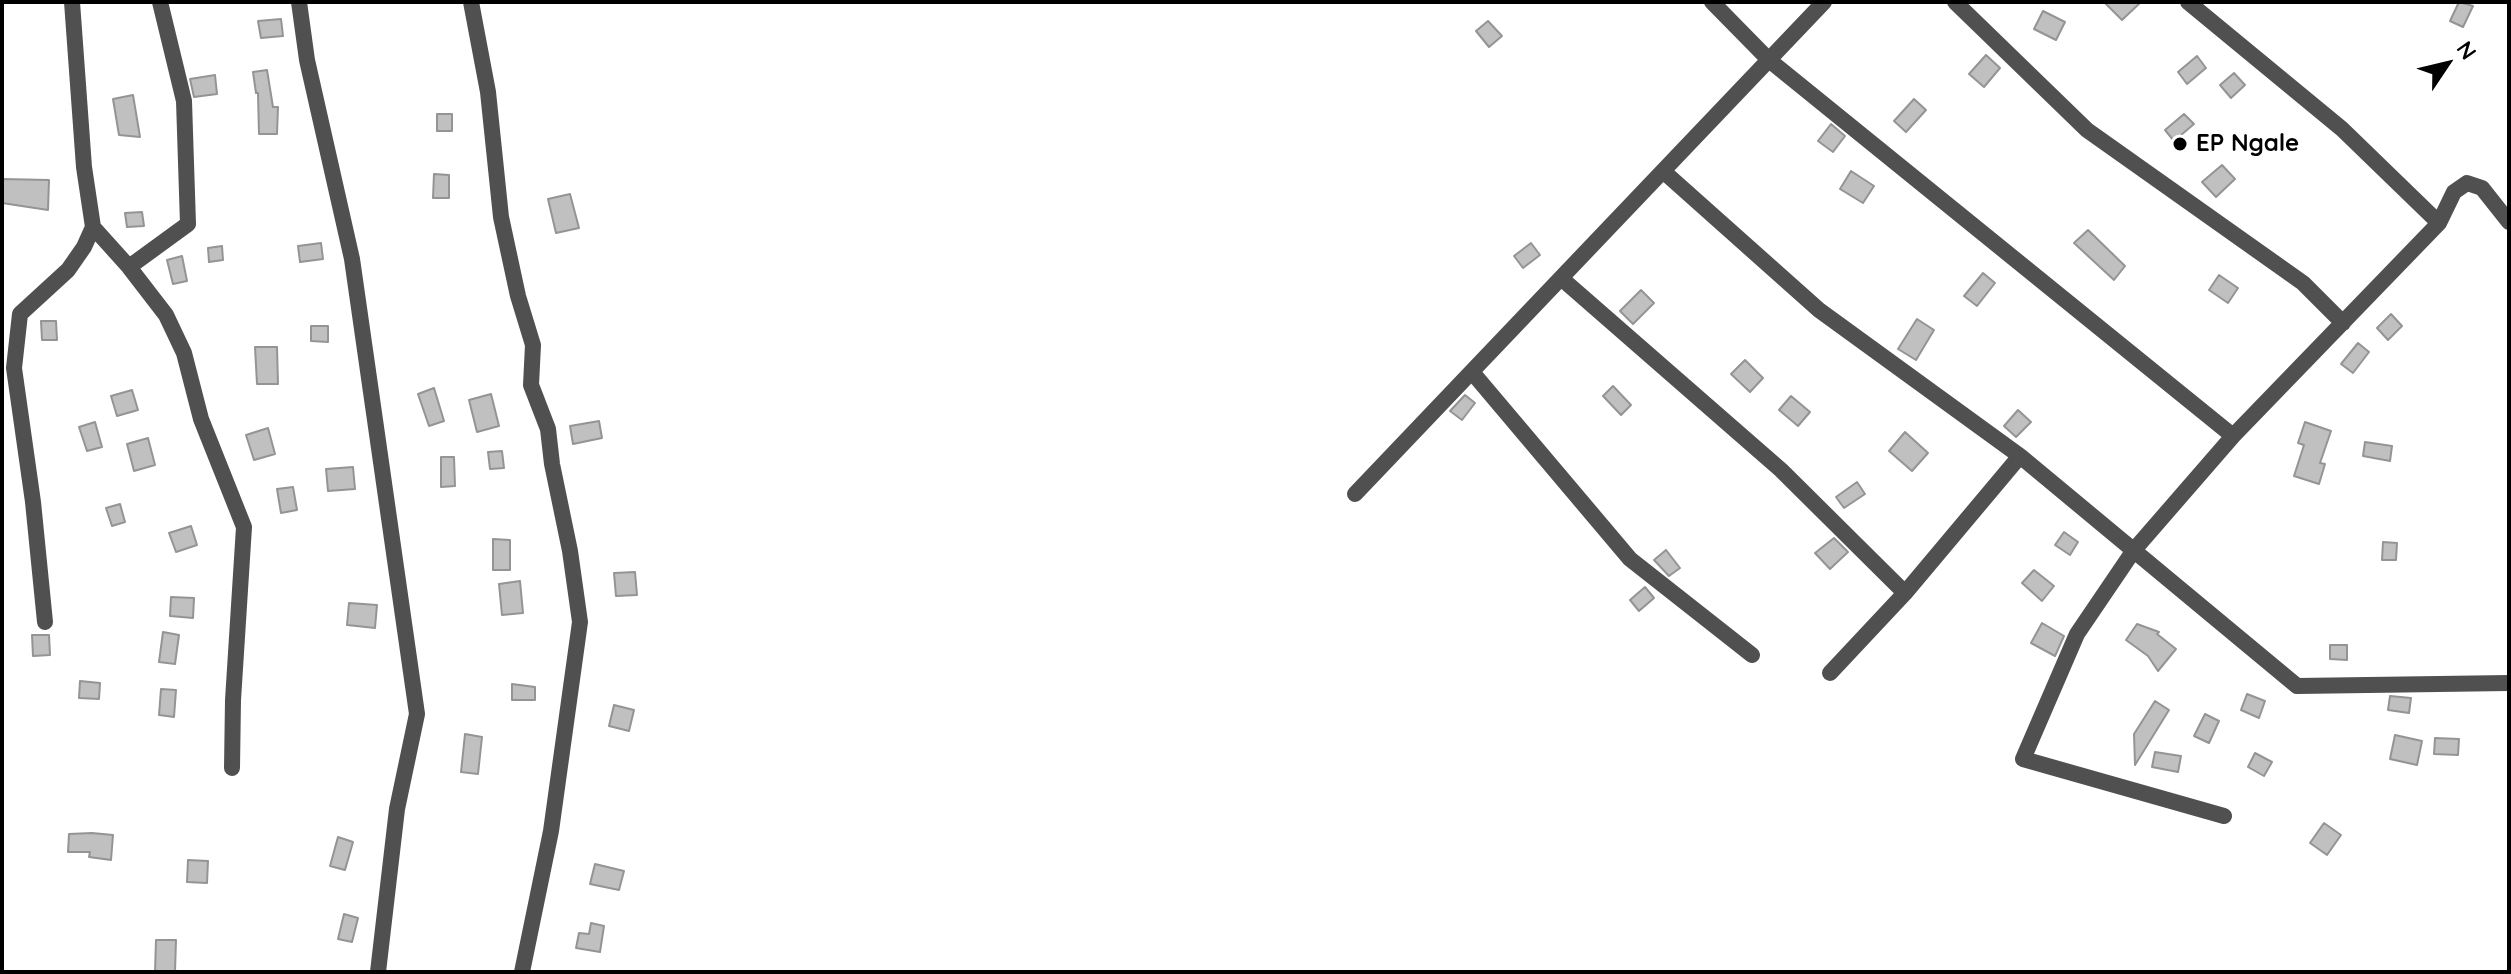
<!DOCTYPE html>
<style>
body{margin:0}
#map{position:relative;width:2511px;height:974px;overflow:hidden;background:#fff;font-family:Quicksand,sans-serif}
canvas{display:block}
.frame{position:absolute;inset:0;border:4px solid #000;pointer-events:none}
.north{position:absolute;left:2407px;top:24px;width:80px;height:80px;-webkit-text-stroke:6px #fff;paint-order:stroke;rotate:55deg;font-size:22px;font-weight:700;line-height:32px;text-align:center;color:#000}
.north::after{content:'';display:block;margin:auto;width:28px;height:36px;background:#000;clip-path:polygon(50% 0,100% 100%,50% 72%,0 100%)}
</style>
<div id="map">
<canvas width="2511" height="974"></canvas>
<div class="frame"></div>
<div class="north">N</div>
</div>
<script>
const ctx = document.querySelector('canvas').getContext('2d');
ctx.lineJoin = 'round';
function paint(path, color) {
  ctx.fillStyle = color;
  ctx.fill(path, 'evenodd');
}
function strokePath(path, color, width, dash) {
  ctx.strokeStyle = color;
  ctx.lineWidth = width;
  ctx.lineCap = dash ? 'butt' : 'round';
  ctx.setLineDash(dash || []);
  ctx.stroke(path);
}
function label(font, color, halo, rows, align = 'center') {
  ctx.font = font + ' Quicksand,sans-serif';
  ctx.lineWidth = 6;
  ctx.setLineDash([]);
  ctx.textBaseline = 'middle';
  ctx.strokeStyle = halo;
  ctx.fillStyle = color;
  for (const [text, x, y, turn = 0] of rows) {
    ctx.save();
    ctx.translate(x, y);
    ctx.rotate((+turn || 0) * Math.PI / 180);
    ctx.textAlign = isNaN(turn) ? turn : align;
    if (halo) ctx.strokeText(text, 0, 0);
    ctx.fillText(text, 0, 0);
    ctx.restore();
  }
}
const building = new Path2D(`
 M2104,2H2141L2122,20Z
 M2459,2L2473,6L2463,27L2450,21Z
 M2043,11L2065,22L2056,40L2034,29Z
 M281,19L283,36L261,38L258,21Z
 M1488,21L1502,36L1489,47L1476,31Z
 M1986,55L2000,68L1984,87L1969,74Z
 M2197,56L2206,68L2187,84L2178,72Z
 M267,70L273,107H278L277,134H259L258,93H256L253,72Z
 M2234,73L2245,85L2231,98L2220,85Z
 M215,75L217,94L194,97L190,79Z
 M133,95L140,137L119,135L113,99Z
 M1914,99L1926,110L1906,132L1894,121Z
 M437,114H452V131H437Z
 M2184,114L2194,124L2174,141L2165,130Z
 M1831,124L1845,136L1833,152L1818,141Z
 M2222,165L2235,179L2216,197L2202,182Z
 M1851,171L1874,186L1863,203L1840,189Z
 M434,174L449,175V198H433Z
 M2,179L49,180L48,210L2,203Z
 M570,194L579,228L556,233L548,199Z
 M142,212L144,226L127,227L125,213Z
 M2088,230L2125,266L2114,280L2074,243Z
 M321,243L323,259L300,262L298,246Z
 M1531,243L1540,255L1523,268L1514,256Z
 M222,246L223,260L209,262L208,248Z
 M182,256L187,281L173,284L167,260Z
 M1983,273L1995,283L1977,306L1964,296Z
 M2219,275L2238,288L2228,303L2209,290Z
 M1641,290L1654,303L1633,324L1620,311Z
 M2391,314L2402,326L2388,340L2377,328Z
 M1917,319L1934,330L1916,360L1898,349Z
 M41,321H56L57,340H42Z
 M311,326H328V342L311,341Z
 M2358,343L2369,352L2353,373L2341,364Z
 M255,347H277L278,384H257Z
 M1745,360L1763,378L1750,392L1731,374Z
 M1613,386L1631,405L1621,415L1603,396Z
 M434,388L444,421L429,426L418,394Z
 M132,390L138,410L117,416L111,396Z
 M491,394L499,426L477,432L469,400Z
 M1465,395L1475,403L1462,420L1450,411Z
 M1791,396L1810,412L1798,426L1779,410Z
 M2018,410L2031,422L2016,437L2004,426Z
 M599,421L602,438L573,444L570,426Z
 M95,422L102,447L87,451L79,427Z
 M2305,422L2331,431L2320,463L2325,464L2319,484L2294,476L2304,445L2298,443Z
 M268,428L275,454L254,460L246,435Z
 M1905,432L1928,453L1912,471L1889,451Z
 M148,438L155,465L134,471L127,444Z
 M2365,442L2392,446L2390,461L2363,456Z
 M502,451L504,468L490,469L488,452Z
 M441,457H454L455,486L441,487Z
 M353,467L355,489L328,491L326,469Z
 M1857,482L1865,494L1844,508L1836,497Z
 M293,487L297,510L281,513L277,489Z
 M120,504L125,522L112,526L106,508Z
 M191,526L197,545L176,552L169,533Z
 M2064,532L2078,542L2070,555L2055,545Z
 M1834,538L1848,552L1830,569L1815,553Z
 M493,539L510,540V570H493Z
 M2383,542L2397,543L2396,560H2382Z
 M1666,550L1680,568L1669,576L1654,560Z
 M2034,570L2054,586L2042,601L2022,583Z
 M635,572L637,595L616,596L614,573Z
 M520,581L523,613L502,615L499,584Z
 M1645,587L1654,598L1639,611L1630,600Z
 M171,597L194,598L193,618L170,616Z
 M349,603L377,605L375,628L347,625Z
 M2042,623L2064,636L2055,656L2031,643Z
 M2137,624L2159,632L2157,634L2176,649L2158,671L2148,656L2126,640Z
 M163,632L179,635L175,664L159,662Z
 M32,635H49L50,655L33,656Z
 M2330,645H2347V660L2330,659Z
 M80,681L100,683L99,699L79,698Z
 M512,684L535,687V700H512Z
 M161,689L176,690L174,717L159,715Z
 M2247,694L2265,701L2259,718L2241,710Z
 M2390,696L2411,698L2409,713L2388,710Z
 M2155,701L2169,710L2135,765L2134,734Z
 M614,705L634,710L629,731L609,726Z
 M2205,714L2219,721L2209,743L2194,736Z
 M465,734L482,737L478,774L461,772Z
 M2395,735L2422,741L2417,765L2390,759Z
 M2435,738L2459,739L2458,755L2434,754Z
 M2155,752L2181,756L2178,772L2152,767Z
 M2255,753L2272,762L2264,776L2248,767Z
 M2324,823L2341,835L2327,855L2310,843Z
 M92,833L113,835L111,860L89,857L90,852H68L69,834Z
 M338,837L353,842L345,870L330,866Z
 M188,860L208,861L207,883L187,882Z
 M595,864L624,871L619,890L590,884Z
 M344,914L358,918L352,942L338,939Z
 M591,923L604,926L600,952L576,948L579,933L589,934Z
 M156,940H176L175,972H155Z`);
paint(building, '#c0c0c0');
strokePath(building, '#949494', 2);
strokePath(new Path2D(`
 M299,2L307,60L352,259L417,714L397,809L378,972
 M471,2L488,92L501,217L518,296L533,345L531,385L548,429L552,464L570,551L580,622L551,831L522,972
 M1712,2L1769,60L2233,436
 M1955,2L2087,130L2303,283L2343,323
 M2188,2L2342,129L2439,223
 M1663,171L1819,310L2020,456L2297,686L2509,683
 M93,227L129,267L166,315L184,353L201,419L244,527L233,700L232,768
 M129,267L188,224L184,101L160,2
 M1561,278L1781,470L1905,593
 M1472,372L1630,559L1752,655
 M1355,494L1824,2
 M45,622L33,502L14,368L20,314L68,270L84,247L93,227L84,167L72,2
 M1830,673L1905,593L2020,456
 M2224,816L2023,759L2077,634L2134,550L2233,436L2439,223L2454,192L2467,183L2482,188L2509,222`), '#505050', 16);
for (const [x, y, r, color] of [
 [2180,144,8,"#000"]
]) {
  const dot = new Path2D();
  dot.arc(x, y, r, 0, 2 * Math.PI);
  ctx.fillStyle = color;
  ctx.fill(dot);
  strokePath(dot, '#fff', 3);
}
label('bold 24px', '#000', '#fff', [
 ["EP Ngale",2196,144]
], 'left');
</script>
